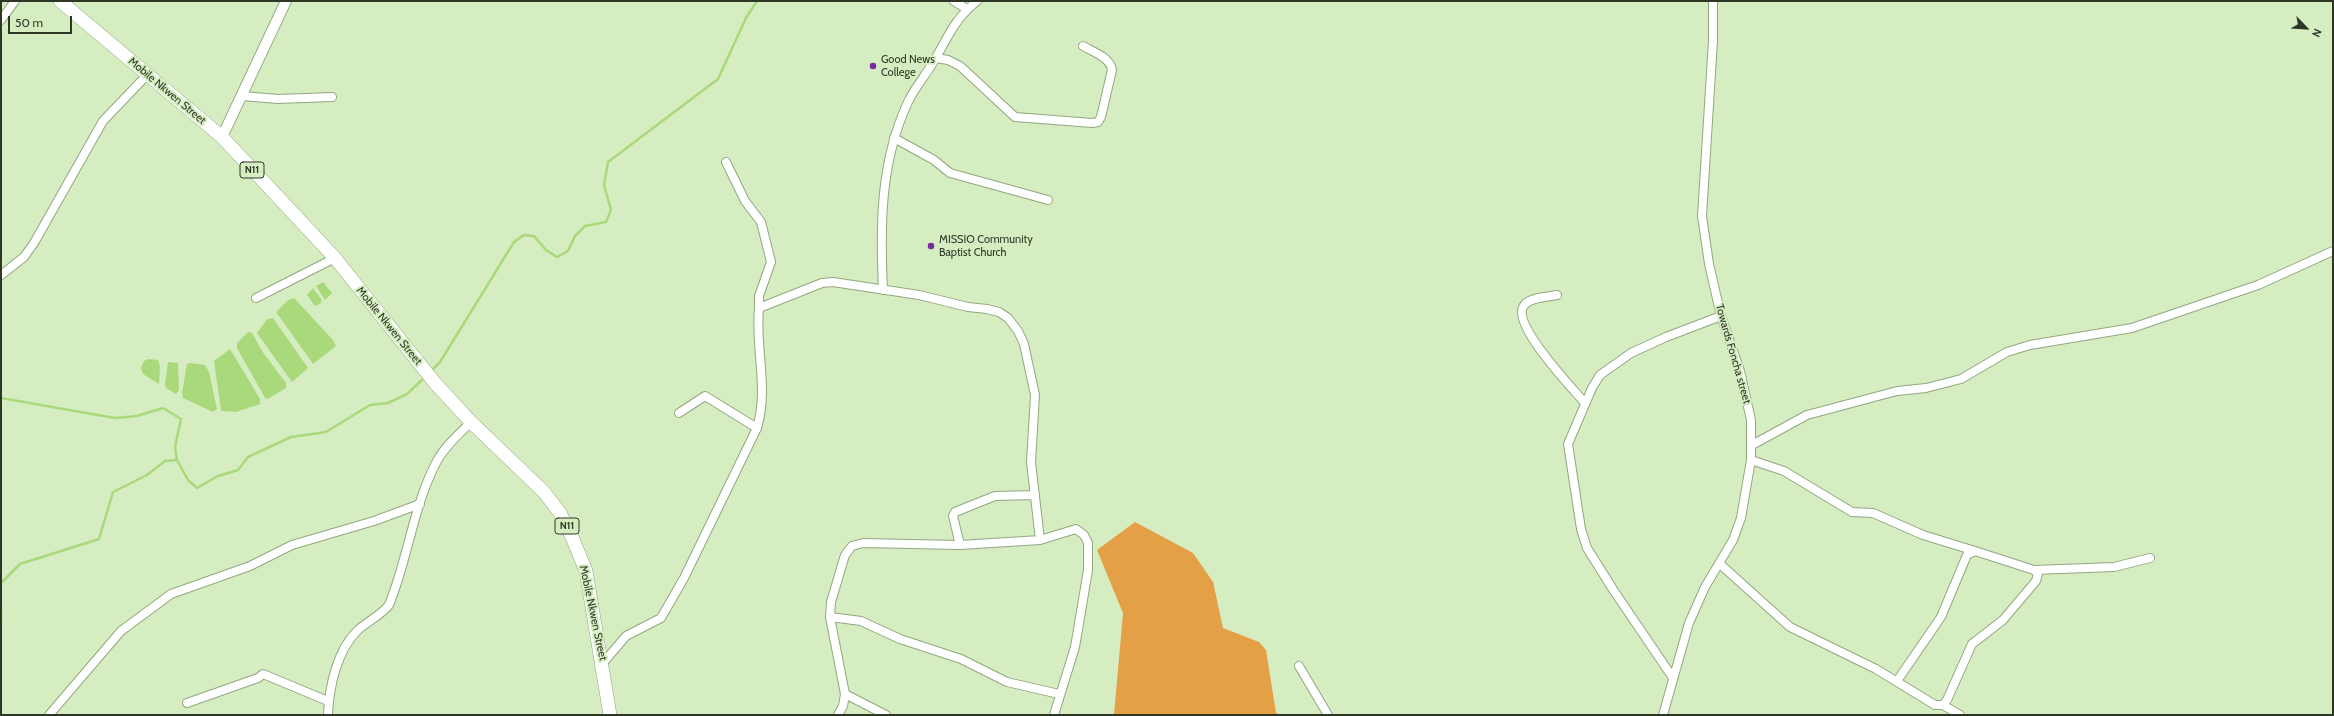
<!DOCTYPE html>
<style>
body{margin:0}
#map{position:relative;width:2334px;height:716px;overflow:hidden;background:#d6edc2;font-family:Cabin,sans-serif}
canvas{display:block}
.frame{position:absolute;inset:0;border:2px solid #2e3726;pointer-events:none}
.north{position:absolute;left:2286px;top:8px;width:40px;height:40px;-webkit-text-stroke:3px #d6edc2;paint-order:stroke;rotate:115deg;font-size:11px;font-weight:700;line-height:16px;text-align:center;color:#2e3726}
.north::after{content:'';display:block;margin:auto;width:14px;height:18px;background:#2e3726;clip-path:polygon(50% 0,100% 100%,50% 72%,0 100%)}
.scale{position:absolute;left:8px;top:16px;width:64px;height:18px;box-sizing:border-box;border:2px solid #2e3726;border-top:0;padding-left:5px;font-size:12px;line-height:14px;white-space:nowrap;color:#2e3726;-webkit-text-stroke:3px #d6edc2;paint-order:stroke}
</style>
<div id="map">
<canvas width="2334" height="716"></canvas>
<div class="frame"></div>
<div class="north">N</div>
<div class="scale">50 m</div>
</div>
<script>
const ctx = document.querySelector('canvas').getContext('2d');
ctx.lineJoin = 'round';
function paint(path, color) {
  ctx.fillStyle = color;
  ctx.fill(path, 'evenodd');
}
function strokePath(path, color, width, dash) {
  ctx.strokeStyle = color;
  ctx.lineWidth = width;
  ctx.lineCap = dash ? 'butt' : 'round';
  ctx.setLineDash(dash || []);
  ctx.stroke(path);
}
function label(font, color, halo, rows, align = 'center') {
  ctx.font = font + ' Cabin,sans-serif';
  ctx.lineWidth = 4;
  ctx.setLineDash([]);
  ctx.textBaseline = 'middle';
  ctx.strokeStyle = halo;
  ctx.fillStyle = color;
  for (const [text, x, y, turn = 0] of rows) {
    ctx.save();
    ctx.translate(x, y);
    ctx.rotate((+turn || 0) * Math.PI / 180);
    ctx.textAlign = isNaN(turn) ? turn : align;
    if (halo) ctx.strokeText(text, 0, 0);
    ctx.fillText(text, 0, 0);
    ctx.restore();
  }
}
paint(new Path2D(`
 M1135,522L1193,553L1213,582L1223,628L1259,642L1266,650L1276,713L1282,715H1114L1123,613L1097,550Z`), '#e4a046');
paint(new Path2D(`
 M323,282L332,293L325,300L316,286Z
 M313,288L322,300L320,304L315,306L307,295Z
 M294,298L333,340L336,346L313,364L276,312L288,300Z
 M273,318L308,368L292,382L257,333L267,319Z
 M248,332L252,333L262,351L286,383V388L268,399L265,398L237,348V343Z
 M230,349L260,399V404L236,412L221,411L214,361Z
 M148,359L158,360L160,366L159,384L143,374L141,368L144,361Z
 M168,362L178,363L179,390L176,394L166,388L165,384Z
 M191,363L205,365L209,372L217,409L213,412L183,398L182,393L187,364Z`), '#aad97b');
strokePath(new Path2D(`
 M431,371L440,362L514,242L524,235L534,236L546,250L557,257L568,251L575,236L585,226L606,222L611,210L604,185L608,162L718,79L746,18L757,1
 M1,398L115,418L137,416L163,408L181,419L175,447L177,460
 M1,583L20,564L99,539L113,492L147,475L165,461L177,460L188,480L197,488L218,476L238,470L248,457L291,437L326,432L370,405L388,403L407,394L425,377
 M1,610V623`), '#aad97b', 2.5);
const minor = new Path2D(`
 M954,1L967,9
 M1,20L15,1
 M936,58L948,60L960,66L1015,117L1092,123L1098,122L1101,117L1112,70C1110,57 1093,52 1083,46
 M242,96L278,99L332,97
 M894,138L934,160L950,173L1048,200
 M726,162L745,201L761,222L771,262L759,296V308
 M1,275L24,257L34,243L103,121L147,75
 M883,290C880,226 880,162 908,102C915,87 927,74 935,59C950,34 953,21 977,1
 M1557,295C1548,297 1527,297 1523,307C1513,326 1572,388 1585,403
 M256,298L335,258
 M679,413L705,396L757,428
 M1752,445L1807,415L1897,391L1926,388L1961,379L2007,352L2030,345L2132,328L2258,285L2333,251
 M1751,460L1784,471L1852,512L1873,513L1923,535L1975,551
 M960,545L953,516L955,512L995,496L1035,495
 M1720,564L1790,627L1876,669L1935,705H1943L1947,700L1972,644L2003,620L2036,581L2038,574L2034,570L1975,551L1967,555L1941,617L1897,681
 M2034,570L2114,567L2150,558
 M830,617L861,621L900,639L961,659L1007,682L1059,694
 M603,663L626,636L661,618L684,578L757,428C769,388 755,349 759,308L822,283L833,282L919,295L968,307L987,309L999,312L1008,318L1018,331L1024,344L1035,395L1031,462L1040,540
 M1299,666L1328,715
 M1673,678L1614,591L1587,548L1581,529L1568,444L1592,388L1600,375L1631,353L1666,337L1721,316
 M845,694L886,715
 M187,703L258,678L263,674L328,701
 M1943,705L1960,715
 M49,715L121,631L171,594L250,566L292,545L374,521L420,504
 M328,715C329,687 337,650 358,630C368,621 380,616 389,605C408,559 413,506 437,461C445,446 459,434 471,422
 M838,715L843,706L845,694L830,617L831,602L845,555L852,546L863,543L960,545L1040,540L1076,529L1084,535L1088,543V570L1075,647L1054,715
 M1663,715L1689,623L1705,587L1733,540L1741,518L1751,460V420L1740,371L1721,316L1709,264L1702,216L1713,41V1`);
const tertiary = new Path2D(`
 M222,137L286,1`);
const trunk = new Path2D(`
 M60,1L222,137L335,258L435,383L471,422L544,492L560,513L572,537L586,571L610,715`);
strokePath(minor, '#92a77f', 10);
strokePath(tertiary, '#92a77f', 12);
strokePath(trunk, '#92a77f', 14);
strokePath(minor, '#fff', 8);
strokePath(tertiary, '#fff', 10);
strokePath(trunk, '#fff', 13);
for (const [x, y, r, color] of [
 [873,66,4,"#752c9f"],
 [931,246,4,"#752c9f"]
]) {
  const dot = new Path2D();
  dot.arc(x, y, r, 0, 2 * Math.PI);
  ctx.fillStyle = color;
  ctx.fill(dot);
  strokePath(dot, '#d6edc2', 1.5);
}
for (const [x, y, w] of [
 [252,170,24],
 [567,526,24]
]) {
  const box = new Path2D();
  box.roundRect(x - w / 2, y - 8, w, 16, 3);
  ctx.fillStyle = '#d6edc2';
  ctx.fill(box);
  strokePath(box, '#2e3726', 1);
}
label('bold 10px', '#2e3726', null, [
 ["N11",252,170],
 ["N11",567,526]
]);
label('11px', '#2e3726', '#d6edc2', [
 ["Good News",881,60],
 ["College",881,73],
 ["MISSIO Community",939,240],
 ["Baptist Church",939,253]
], 'left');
label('11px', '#2e3726', '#d6edc2', [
 ["Mobile Nkwen Street",167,91,40],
 ["Mobile Nkwen Street",389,326,51],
 ["Towards Foncha street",1733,354,74],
 ["Mobile Nkwen Street",593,613,78]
]);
</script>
